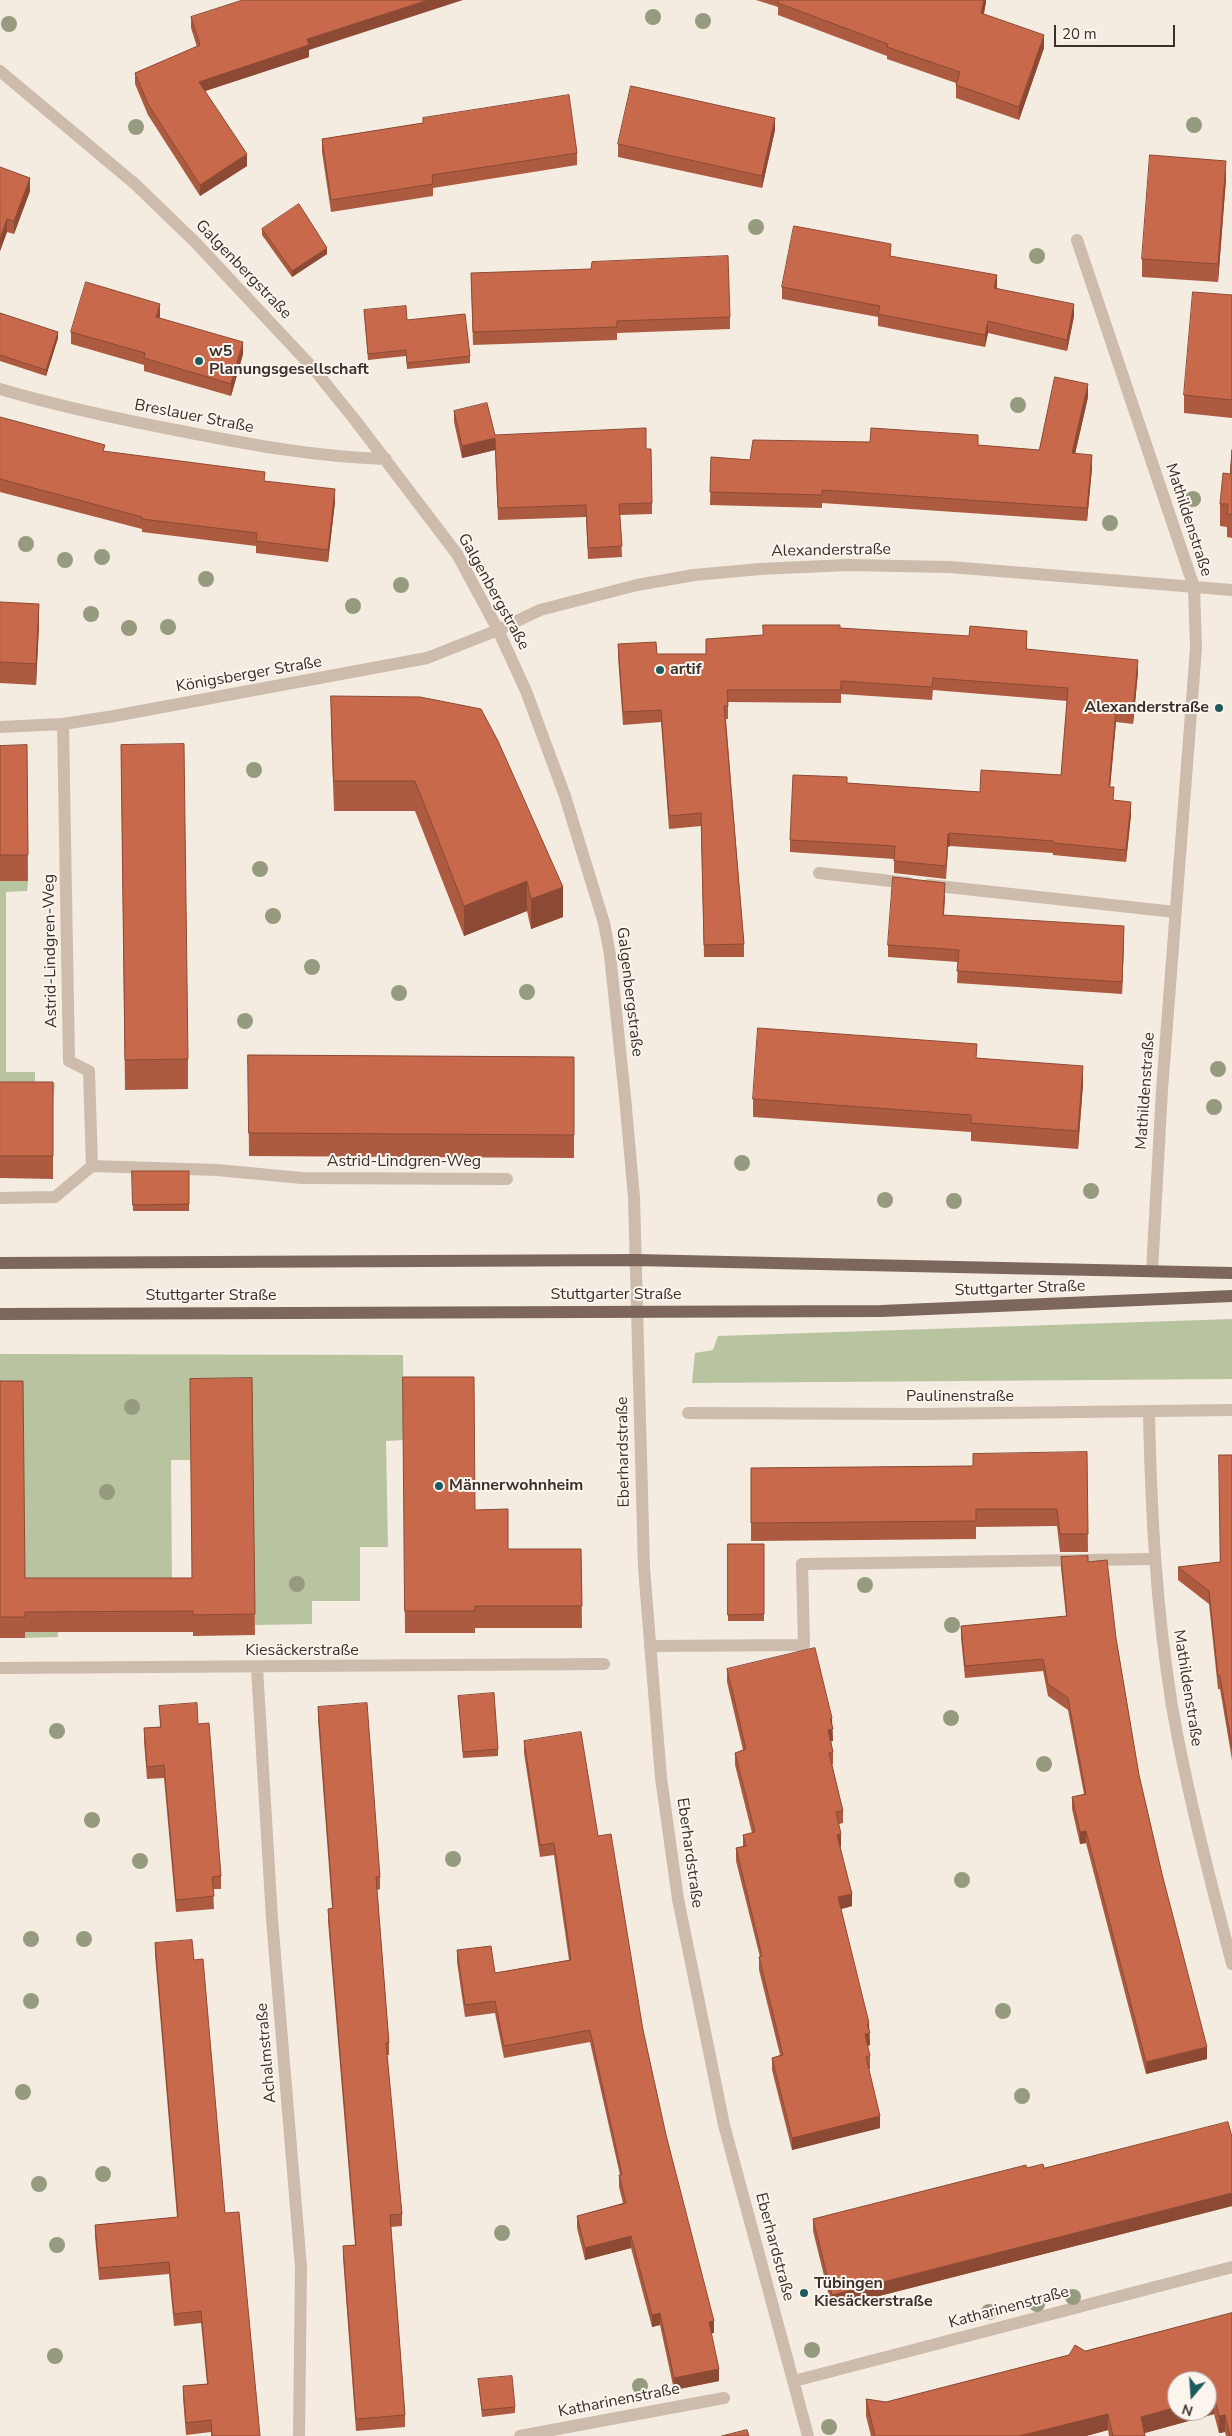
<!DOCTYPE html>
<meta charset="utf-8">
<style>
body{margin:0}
#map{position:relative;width:1232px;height:2436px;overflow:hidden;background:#f4ebe1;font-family:"Nunito Sans",sans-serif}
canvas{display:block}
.north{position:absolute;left:1167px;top:2371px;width:50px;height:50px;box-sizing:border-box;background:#fbf5ee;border:1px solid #aea6a0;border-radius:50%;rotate:198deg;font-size:14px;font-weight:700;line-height:20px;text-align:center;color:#3b302b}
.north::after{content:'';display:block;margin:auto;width:18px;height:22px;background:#1f5a5e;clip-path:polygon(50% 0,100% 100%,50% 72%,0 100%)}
.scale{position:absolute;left:1054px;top:25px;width:121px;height:22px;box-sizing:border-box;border:2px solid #3b302b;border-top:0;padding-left:6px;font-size:15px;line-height:18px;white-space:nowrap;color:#3b302b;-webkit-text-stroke:4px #fbf5ee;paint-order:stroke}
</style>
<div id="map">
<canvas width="1232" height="2436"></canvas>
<div class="north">N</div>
<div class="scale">20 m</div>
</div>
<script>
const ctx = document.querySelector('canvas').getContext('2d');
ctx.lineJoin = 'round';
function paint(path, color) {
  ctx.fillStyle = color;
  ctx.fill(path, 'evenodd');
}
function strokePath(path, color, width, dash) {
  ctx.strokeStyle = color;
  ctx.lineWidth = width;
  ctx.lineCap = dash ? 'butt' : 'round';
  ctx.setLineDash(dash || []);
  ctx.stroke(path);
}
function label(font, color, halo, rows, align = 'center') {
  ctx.font = font + ' "Nunito Sans",sans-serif';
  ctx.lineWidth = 4;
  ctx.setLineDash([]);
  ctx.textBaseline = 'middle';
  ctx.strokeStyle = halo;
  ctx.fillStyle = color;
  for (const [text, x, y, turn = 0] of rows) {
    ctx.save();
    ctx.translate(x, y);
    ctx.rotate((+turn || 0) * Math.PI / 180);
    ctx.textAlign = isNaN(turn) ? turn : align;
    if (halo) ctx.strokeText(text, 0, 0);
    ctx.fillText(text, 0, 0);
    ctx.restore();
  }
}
paint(new Path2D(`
 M0,881H28L27,891L6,892V1072H35V1083H55L53,1105H0Z
 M1232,1319V1379L692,1383L695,1353L713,1350L718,1336Z
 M0,1354L403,1355L404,1440L386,1441L388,1547H360V1601H312V1624L255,1625L252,1399H190V1460H171L172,1587H59L58,1637L25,1638L0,1402Z`), '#b8c4a0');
strokePath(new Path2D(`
 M650,1646L804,1645L802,1564L1155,1559`), '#cdbbac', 12);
strokePath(new Path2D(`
 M0,71L135,184L195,242L313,368L355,420L457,554L498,630L526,691L565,796L604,923L610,955L625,1097L634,1197L644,1568L661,1778L678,1899L724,2125L808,2436
 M1077,240L1194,587L1196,648L1162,1090L1152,1271
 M0,389C61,407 123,420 186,432C252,445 318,457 386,459
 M63,724L69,1061L89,1071L92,1166
 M0,727L63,724L114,716L427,658L498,630L540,610L637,585L694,575L760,569L848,565L950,567L1232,590
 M819,873L909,883
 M929,885L1175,912
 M0,1198L55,1197L92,1166L217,1170L302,1178L507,1179
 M1149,1412C1151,1510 1156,1608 1172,1706C1187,1793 1210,1878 1232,1964
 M688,1413L924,1414L1232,1410
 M0,1668L604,1664
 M257,1668L272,1919L301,2267L299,2436
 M794,2381L1232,2267
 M520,2436L724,2398`), '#cdbbac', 12);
strokePath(new Path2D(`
 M0,1263L636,1260L1232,1273
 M0,1314L881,1311L1232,1296`), '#7d675c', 12);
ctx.fillStyle = '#969b7f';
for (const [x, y] of [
 [653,17],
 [703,21],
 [9,24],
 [1194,125],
 [136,127],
 [756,227],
 [1037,256],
 [1018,405],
 [1193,499],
 [1110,523],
 [26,544],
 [102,557],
 [65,560],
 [206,579],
 [401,585],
 [353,606],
 [91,614],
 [168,627],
 [129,628],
 [254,770],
 [260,869],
 [273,916],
 [312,967],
 [527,992],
 [399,993],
 [245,1021],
 [1218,1069],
 [1214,1107],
 [742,1163],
 [1091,1191],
 [885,1200],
 [954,1201],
 [132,1407],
 [107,1492],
 [297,1584],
 [865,1585],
 [952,1625],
 [951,1718],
 [57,1731],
 [1044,1764],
 [92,1820],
 [453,1859],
 [140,1861],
 [962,1880],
 [31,1939],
 [84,1939],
 [31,2001],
 [1003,2011],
 [23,2092],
 [1022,2096],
 [103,2174],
 [39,2184],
 [502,2233],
 [57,2245],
 [1073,2297],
 [1037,2304],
 [989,2312],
 [812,2350],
 [55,2356],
 [640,2386],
 [829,2427]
]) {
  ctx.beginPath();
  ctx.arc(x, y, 8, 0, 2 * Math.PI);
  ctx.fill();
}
paint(new Path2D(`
 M756,0H986L984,14L1044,48L1019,120L956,98V83L887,59V56L778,15V7Z
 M191,17L309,50V57L205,91L247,166L200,196L148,115L135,84V73L197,47L191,28Z
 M423,118L577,153V165L433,188V196L331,212L322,152V139L423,123Z
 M775,130L762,188L618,157V144Z
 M0,167L30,191L14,234L7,232L0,251Z
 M1226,179L1218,282L1142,277V259Z
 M262,229L327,254L292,277L262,235Z
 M891,256L997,288L1074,316L1067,351L988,333L985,347L878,326V317L782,299V287Z
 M471,273L730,317V329L617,333V340L473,345Z
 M1232,295V418L1184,413V395Z
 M364,310L407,320L470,356V363L407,369L406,356L368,360Z
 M0,313L58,338L46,376L0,361Z
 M160,316L159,318L243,354L231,396L144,371V365L71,344V332Z
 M1088,397L1075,454L1092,468L1087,521L822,503V508L710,505L711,457L750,460L978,445L1039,450Z
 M454,411L495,435L646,449L652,503V514L620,515L622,557L588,559L586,517L498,520L495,450L462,458L454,422Z
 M0,417L105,452L265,481L335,502L328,562L256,553V546L142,532V529L0,492Z
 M1232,450V538L1227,537V527L1220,526V504L1230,474Z
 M0,602L39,625L36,685L0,683Z
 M840,628L1027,643V649L1138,672L1133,724L1116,722L1110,787L1113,801L1131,815L1126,862L1053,855V853L950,846L948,847L946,879L894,873V859L790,852V840L847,783L980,792L1061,775L1067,701L933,690L932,700L841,694V703L728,702V719H726L744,944V957H704L701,826L669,829L661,722L623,725L618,657V644L657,654H706Z
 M331,696L563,917L531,929L527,911L464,936L415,811H334L331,726Z
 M27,745L28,881H0V746Z
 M121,745L188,1059V1089L125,1090Z
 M945,895L944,915L1124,939L1122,994L957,983L958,962L888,957V945Z
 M248,1055L574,1057V1158L249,1156Z
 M977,1058L1083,1084L1078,1149L971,1141V1132L753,1117V1099Z
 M0,1082H53V1179L0,1178Z
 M132,1171H189V1211H133Z
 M403,1377L475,1510L508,1549H581L582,1628H475V1633H405Z
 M252,1378L255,1635L193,1636V1632H25V1638H0V1381L25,1578H192Z
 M1087,1452L1088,1552H1060L1057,1526L976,1527V1539L751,1541V1468L973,1466Z
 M1232,1455V1760L1220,1689H1218L1209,1604L1178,1580V1567L1220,1562Z
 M728,1544H764V1621H728Z
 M1061,1557L1088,1562L1116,1638L1139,1775L1162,1874L1207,2059L1146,2074L1086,1843L1080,1844L1072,1809V1797L1084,1794L1068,1710L1048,1696L1043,1671L965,1678L961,1638V1626L1066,1616L1061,1568Z
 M727,1669L832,1726L833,1741H831L833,1752V1764L832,1765L843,1811V1823L839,1824L841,1847H840L852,1906L841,1909L869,2030L870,2045L867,2046L870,2056V2069H869L880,2128L792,2150L772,2070V2058L780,2055L759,1970V1957H760L736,1861V1848L743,1846V1835L752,1833L735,1765V1753L743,1750L727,1682Z
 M458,1696L498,1749V1756L463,1758Z
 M159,1706L198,1724L221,1876V1889H213L214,1909L176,1912L164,1778L147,1779L144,1741V1728L160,1727Z
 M318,1707L380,1877V1889L377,1890L389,2043V2055H387L402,2214V2226L391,2227L405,2415V2427L356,2431L343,2258V2246L355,2245L328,1921V1909L332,1908L318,1720Z
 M524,1741L598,1836L643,2030L666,2135L714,2333H711L719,2381L674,2390L660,2325L652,2327L631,2248L585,2260L577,2228V2216L623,2203L619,2187V2175H620L590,2042L504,2058L495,2013L465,2017L457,1962V1950L495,1973L569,1960L554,1855L540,1857L524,1753Z
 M155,1943L194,1960L225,2213L260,2436H211V2432L186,2435L183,2398V2386L207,2384L201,2323L174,2326L169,2274L99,2280L95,2237V2225L177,2217L155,1955Z
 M1232,2137V2206L832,2308L813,2231V2219L1027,2168H1044Z
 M1232,2313V2436H1226L1225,2432L1219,2433L1214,2414L1145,2433V2436H1109L1108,2430L1086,2436H871L866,2416V2399L886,2402Z
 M478,2379L515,2407V2413L482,2417Z`), '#ac5a40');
paint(new Path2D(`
 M428,0H463L309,50V57L199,93V82L307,39Z
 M984,0H986V3L981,26V13Z
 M1044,35V48L1019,120V107Z
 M775,118V130L762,188V176Z
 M247,154V166L200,196V185Z
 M1226,161V179L1218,282V264Z
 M30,178V191L14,234V221Z
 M7,219V232L0,251V239Z
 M327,248V254L292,277V271Z
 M997,275V287L994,300V288Z
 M160,304V316L156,329V317Z
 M1074,304V316L1067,351V340Z
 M988,321V333L985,347V335Z
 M58,332V338L46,376V370Z
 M243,342V354L231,396V384Z
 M1088,384V397L1072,467V453Z
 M495,438V450L462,458V446Z
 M1092,455V468L1087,521V508Z
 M335,489V502L328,562V550Z
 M39,604V625L36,685V664Z
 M1138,660V672L1133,724V711Z
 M1116,710V722L1109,799V787Z
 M1131,802V815L1126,862V850Z
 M950,833V846L948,847L946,879L948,834Z
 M527,881V911L464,936V906Z
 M945,883V895L943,927V915Z
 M563,887V917L531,929V899Z
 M1124,926V939L1122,994V982Z
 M1083,1066V1084L1078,1149V1131Z
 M832,1718L833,1741L828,1742V1730L830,1719Z
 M1086,1831V1843L1080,1844V1832Z
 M841,1834V1847H837V1835Z
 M852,1894V1906L838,1910V1897Z
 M869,2023L870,2045L865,2047V2034L867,2024Z
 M1207,2047V2059L1146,2074V2062Z
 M880,2116V2128L792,2150V2138Z
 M1232,2193V2206L832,2308V2295Z
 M631,2236V2248L585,2260V2248Z
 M660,2313V2325L652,2327V2315Z
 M714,2321V2333L709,2334V2322Z
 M719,2369V2381L674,2390V2378Z
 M1214,2397V2414L1141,2434V2417L1177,2407V2411H1207V2398Z
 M1108,2414V2430L1086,2436H1019Z
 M1225,2415V2432L1219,2433V2416Z`), '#8c4a34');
const building = new Path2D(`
 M243,0H428L307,39L309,45L199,82L247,154L200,185L148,104L135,73L200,45L191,17Z
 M779,0H984L981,13L1044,35L1019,107L956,85L960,72L887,47L888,44L778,3Z
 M631,86L775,118L762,176L618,144Z
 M569,95L577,153L432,175L433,184L331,200L322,139L423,123V118Z
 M1150,155L1226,161L1218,264L1142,259Z
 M0,167L30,178L14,221L7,219L0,239Z
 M299,204L327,248L292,271L262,229Z
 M794,226L891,244L890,256L997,275L994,288L1074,304L1067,340L988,321L985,335L878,314L880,306L782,287Z
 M728,256L730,317L617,321V327L473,332L471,273L591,269L592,262Z
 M86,282L160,304L156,317L243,342L231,384L144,358L145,353L71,332Z
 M1193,292L1232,295V400L1184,395Z
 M406,306L407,320L465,314L470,356L407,363L406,350L368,354L364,310Z
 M0,313L58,332L46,370L0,355Z
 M1055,377L1088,384L1072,453L1092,455L1087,508L822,490V495L710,492L711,457L750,460L753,440L870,442L871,428L978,435V445L1039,450Z
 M487,403L495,435L646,428V449H651L652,503L619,504L622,546L588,548L586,505L498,508L495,438L462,446L454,411Z
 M0,417L105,445L103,451L265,472L264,481L335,489L328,550L256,541L257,533L142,519V517L0,479Z
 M1232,450V515L1227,514L1228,504H1220L1223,473L1230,474Z
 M0,602L39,604L36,664L0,662Z
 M763,625H840V628L969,636L970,626L1027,631L1026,649L1138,660L1133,711L1116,710L1109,787H1114L1113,800L1131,802L1126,850L1053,843V841L950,833L948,834L946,866L894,861L895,846L790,840L793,775L847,777V783L980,792L981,770L1061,775L1068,688L933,678L932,687L841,681V690H727L728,706H724L744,944L704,945L701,813L669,816L661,710L623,712L618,644L656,642L657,654H706V639L763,635Z
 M331,696L420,697L481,709L498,741L563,887L531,899L527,881L464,906L415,781H334Z
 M184,744L188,1059L125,1060L121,745Z
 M27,745L28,855H0V746Z
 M893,877L945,883L943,915L1124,926L1122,982L957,971L959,950L888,945Z
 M758,1028L977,1044L976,1058L1083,1066L1078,1131L971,1123V1115L753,1099Z
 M248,1055L574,1057V1135L249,1133Z
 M0,1082H53V1156H0Z
 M132,1171H189V1204L133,1205Z
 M403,1377H474L475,1510L508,1509V1549H581L582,1606H475V1611H405Z
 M252,1378L255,1614L193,1615V1611L25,1612V1617H0V1381H23L25,1578H192L190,1379Z
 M1087,1452L1088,1534H1060L1057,1509H976V1521L751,1523V1468L973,1466V1454Z
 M1219,1455H1232V1747L1220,1676H1218L1209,1591L1178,1567L1220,1562Z
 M728,1544H764V1614L728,1615Z
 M1088,1556V1562L1107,1560L1116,1638L1139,1775L1162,1874L1207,2047L1146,2062L1086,1831L1080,1832L1072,1797L1086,1794L1068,1698L1048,1684L1043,1659L965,1666L961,1626L1067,1616L1061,1557Z
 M815,1648L832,1718L830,1719L833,1729L828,1730L833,1752L829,1753L843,1811L836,1812L841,1834L837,1835L852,1894L838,1897L869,2023L867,2024L870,2033L865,2034L870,2056L866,2057L880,2116L792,2138L772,2058L783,2055L759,1957L762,1956L736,1848L746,1846L743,1835L755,1832L735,1753L746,1749L727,1669Z
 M494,1693L498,1749L463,1752L458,1696Z
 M197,1703L198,1724L209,1723L221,1876L212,1877L214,1896L176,1900L164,1765L147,1767L144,1728L161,1727L159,1706Z
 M367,1703L380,1877H376L389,2043H386L402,2214L390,2215L405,2415L356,2419L343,2246L356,2245L328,1909L333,1908L318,1707Z
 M581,1732L598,1836L611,1834L643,2030L666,2135L714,2321L709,2322L719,2369L674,2378L660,2313L652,2315L631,2236L585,2248L577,2216L626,2203L619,2175H622L590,2030L504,2046L495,2001L465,2005L457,1950L491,1946L495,1973L571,1960L554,1843L540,1845L524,1741Z
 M192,1940L194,1960L203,1959L225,2213L239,2212L260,2436H212L211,2420L186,2423L183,2386L208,2384L201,2311L174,2314L169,2262L99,2268L95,2225L178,2217L155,1943Z
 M1228,2122L1232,2137V2193L832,2295L813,2219L1026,2165L1027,2168L1043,2164L1044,2168Z
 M1232,2313V2436H1230L1225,2415L1219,2416L1214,2397L1207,2398V2381H1177V2407L1141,2417L1145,2436H1113L1108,2414L1019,2436H875L866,2399L886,2402L1069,2355L1075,2345L1085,2351Z
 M512,2376L515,2407L482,2410L478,2379Z
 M747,2430L749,2436H722Z`);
paint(building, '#c8694b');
strokePath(building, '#8c4a34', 1);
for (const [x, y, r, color] of [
 [199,361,5,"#1f5a5e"],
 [660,670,5,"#1f5a5e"],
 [1219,708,5,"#1f5a5e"],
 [439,1486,5,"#1f5a5e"],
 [804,2293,5,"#1f5a5e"]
]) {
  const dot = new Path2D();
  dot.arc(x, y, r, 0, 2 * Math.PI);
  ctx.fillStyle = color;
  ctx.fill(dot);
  strokePath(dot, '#fbf5ee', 2);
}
label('16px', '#3b302b', '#fbf5ee', [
 ["Galgenbergstraße",243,270,46],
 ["Breslauer Straße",194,417,11],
 ["Mathildenstraße",1188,520,72],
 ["Alexanderstraße",831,551,-1],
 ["Galgenbergstraße",493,592,61],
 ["Königsberger Straße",249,675,-10],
 ["Astrid-Lindgren-Weg",51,951,-91],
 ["Galgenbergstraße",629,992,83],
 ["Mathildenstraße",1146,1091,-86],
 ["Astrid-Lindgren-Weg",404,1162],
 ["Stuttgarter Straße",1020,1289,-2],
 ["Stuttgarter Straße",616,1295],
 ["Stuttgarter Straße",211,1296],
 ["Paulinenstraße",960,1397],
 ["Eberhardstraße",624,1452,-91],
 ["Kiesäckerstraße",302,1651],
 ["Mathildenstraße",1187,1688,81],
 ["Eberhardstraße",689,1853,82],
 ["Achalmstraße",267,2053,-95],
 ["Eberhardstraße",774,2247,75],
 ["Katharinenstraße",1009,2308,-15],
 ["Katharinenstraße",619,2401,-11]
]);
label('bold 16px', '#3b302b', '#fbf5ee', [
 ["w5",209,352],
 ["Planungsgesellschaft",209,370],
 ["artif",670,670],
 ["Alexanderstraße",1209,708,"right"],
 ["Männerwohnheim",449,1486],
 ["Tübingen",814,2284],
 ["Kiesäckerstraße",814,2302]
], 'left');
</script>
